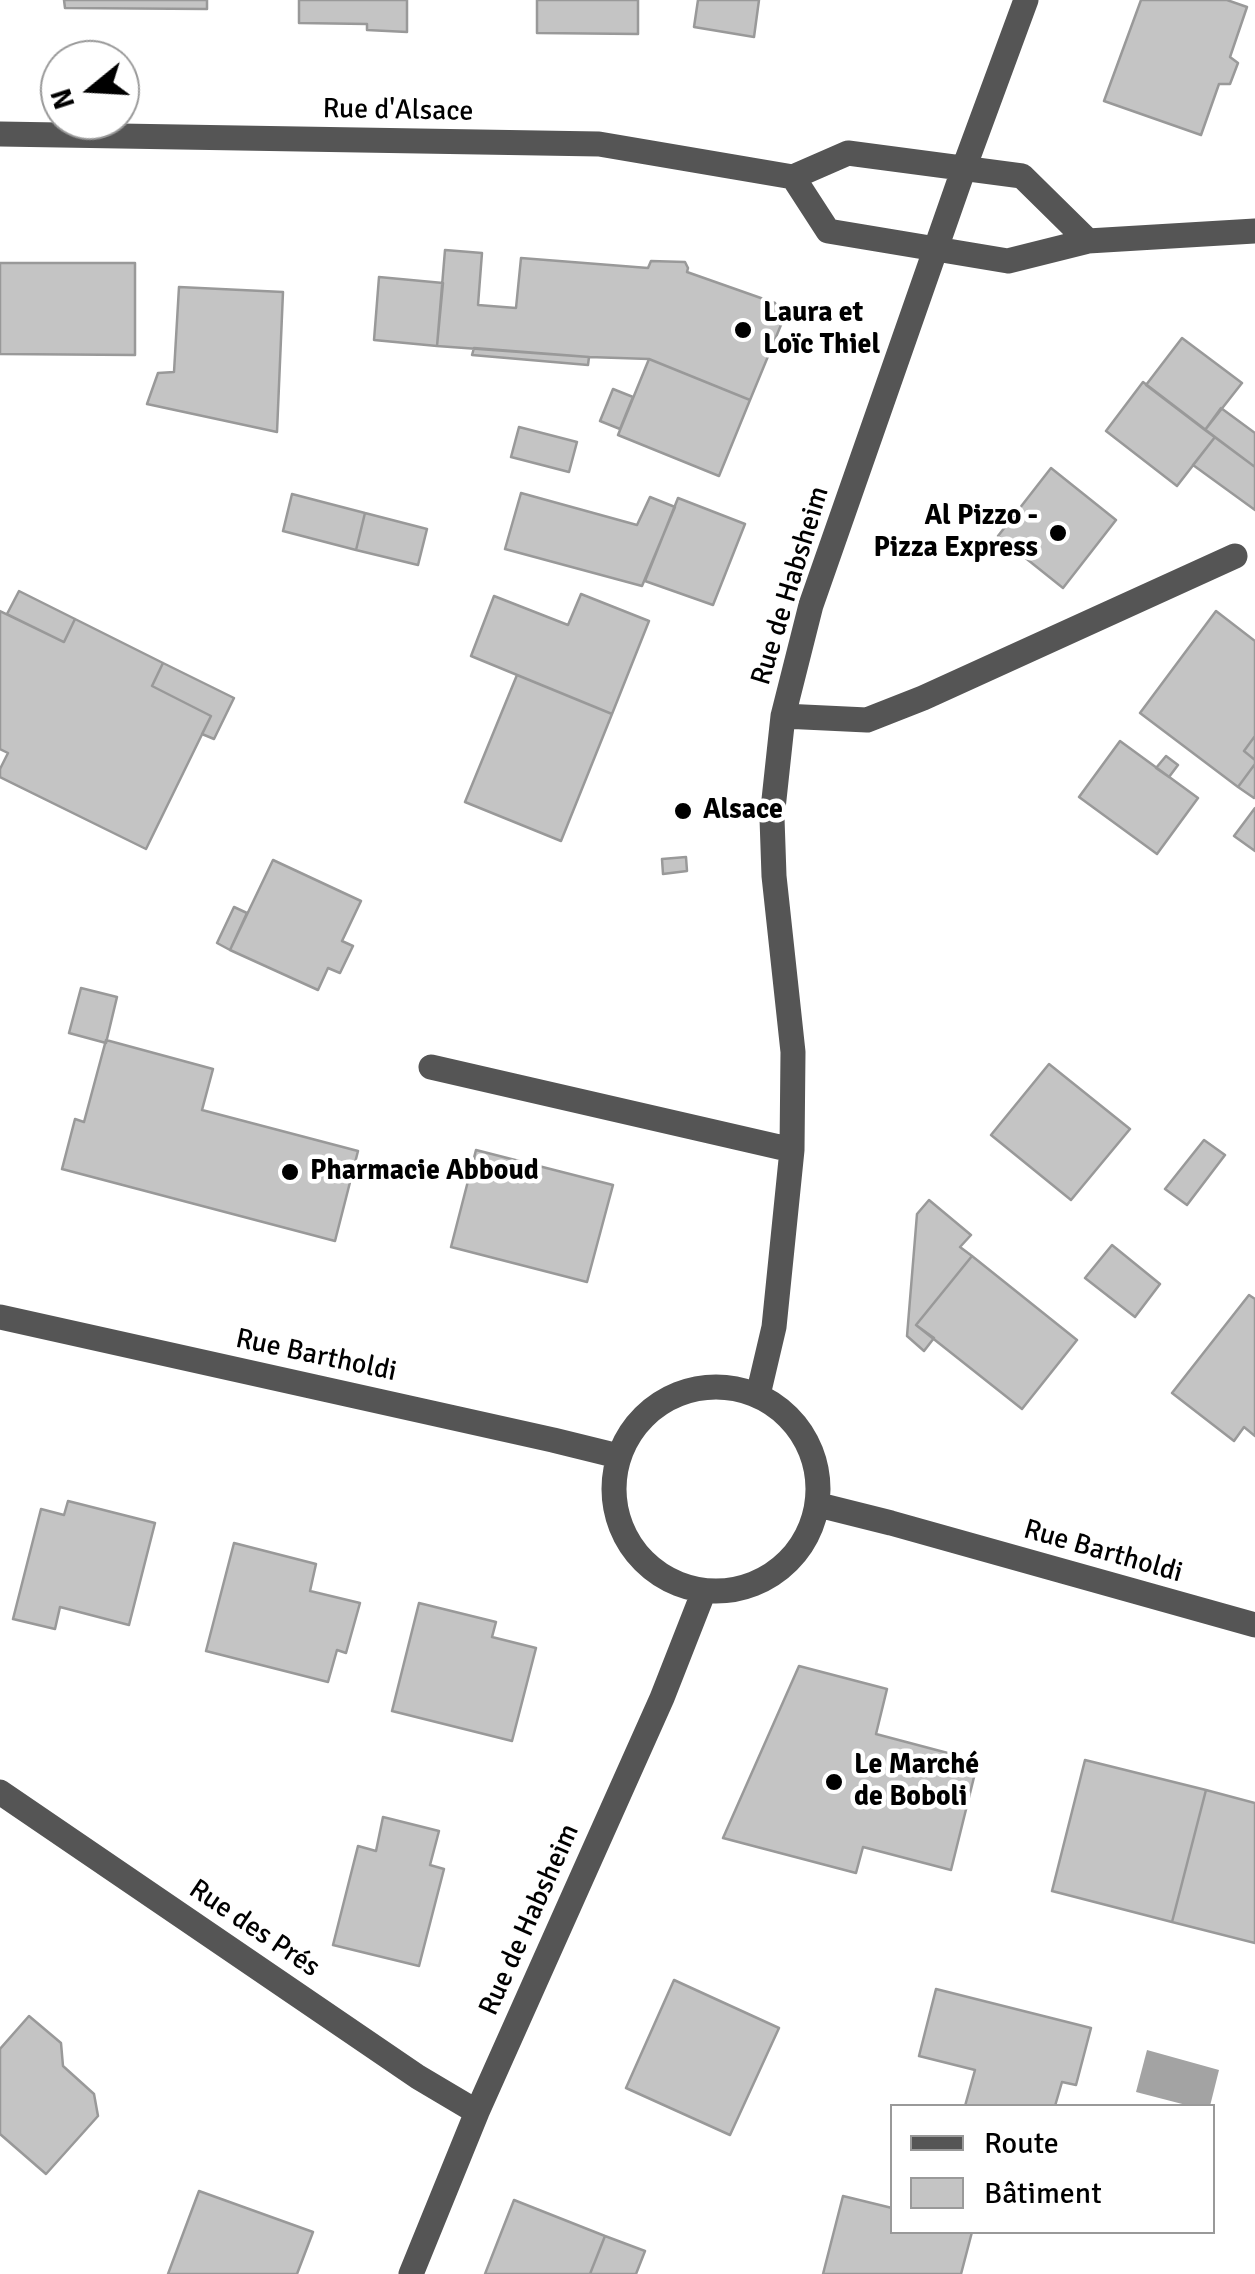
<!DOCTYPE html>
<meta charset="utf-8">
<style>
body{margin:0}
#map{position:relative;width:1255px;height:2274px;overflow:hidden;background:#fff;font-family:Signika,sans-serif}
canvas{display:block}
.legend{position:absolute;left:890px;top:2104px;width:325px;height:130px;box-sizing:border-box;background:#fff;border:2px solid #999;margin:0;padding:12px 18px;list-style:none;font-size:30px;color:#000}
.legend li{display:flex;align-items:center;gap:20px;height:50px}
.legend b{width:50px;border:2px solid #999}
.north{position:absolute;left:40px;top:40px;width:100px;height:100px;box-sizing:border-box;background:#fff;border:2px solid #999;border-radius:50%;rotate:252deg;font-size:28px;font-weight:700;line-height:40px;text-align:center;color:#000}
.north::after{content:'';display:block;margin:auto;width:35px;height:45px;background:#000;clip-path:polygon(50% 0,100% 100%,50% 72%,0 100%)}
</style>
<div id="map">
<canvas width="1255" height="2274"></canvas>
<ul class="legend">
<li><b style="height:12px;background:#555"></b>Route</li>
<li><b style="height:28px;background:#c4c4c4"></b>Bâtiment</li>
</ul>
<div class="north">N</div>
</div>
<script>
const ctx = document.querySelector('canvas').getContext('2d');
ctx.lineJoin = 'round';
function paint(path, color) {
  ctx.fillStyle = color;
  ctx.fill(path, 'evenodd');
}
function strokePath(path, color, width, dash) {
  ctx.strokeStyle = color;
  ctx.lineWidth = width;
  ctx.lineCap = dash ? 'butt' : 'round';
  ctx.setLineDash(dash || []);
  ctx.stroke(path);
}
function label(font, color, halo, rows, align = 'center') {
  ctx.font = font + ' Signika,sans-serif';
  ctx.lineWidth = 9;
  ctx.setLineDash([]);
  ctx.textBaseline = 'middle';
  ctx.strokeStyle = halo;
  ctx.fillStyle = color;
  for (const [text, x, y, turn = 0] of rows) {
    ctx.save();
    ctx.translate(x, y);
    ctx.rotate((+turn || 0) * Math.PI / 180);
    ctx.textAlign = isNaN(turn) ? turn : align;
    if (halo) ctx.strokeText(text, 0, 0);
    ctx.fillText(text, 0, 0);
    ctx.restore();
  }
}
paint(new Path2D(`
 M1147,2050L1219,2070L1210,2106H1190L1136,2092Z`), '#a3a3a3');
const building = new Path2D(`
 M64,0H207V9L65,8Z
 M299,0H407V32L367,30V24L299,23Z
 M537,0H638V34L537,33Z
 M698,0H759L754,37L694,27Z
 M1141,0H1227L1247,7L1230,57L1238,63L1230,84H1219L1201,135L1104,101Z
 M445,250L482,253L478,305L516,308L521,258L648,268L651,261L685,262L688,268L687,272L775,303L783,320L750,400L649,359L589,357L437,346Z
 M0,263H135V355L0,354Z
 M379,277L443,283L437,346L374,340Z
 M179,287L283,292L277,432L147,404L158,373L174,372Z
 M1182,338L1242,383L1205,430L1146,385Z
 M474,348L589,357L588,365L472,355Z
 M649,359L750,400L719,476L618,435Z
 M1143,382L1215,437L1177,486L1106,431Z
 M613,389L633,397L620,429L600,421Z
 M1221,408L1255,433V467L1205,430Z
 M519,427L577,442L569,472L511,457Z
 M1215,437L1255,467V510L1193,465Z
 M1051,468L1116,520L1063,588L998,536Z
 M521,493L637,525L650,497L675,507L642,586L505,549Z
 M292,494L365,513L356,550L283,531Z
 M678,498L745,524L713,605L645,581Z
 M365,513L427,529L418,565L356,550Z
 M19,591L75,619L64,642L7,614Z
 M581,594L649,621L612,714L471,656L494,596L568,625Z
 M0,611L64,642L75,619L163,663L152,686L211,716L146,849L0,777V769L8,753L0,749Z
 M1216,611L1255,641V736L1244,751L1255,760V764L1238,787L1140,713Z
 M163,663L234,698L214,739L202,734L211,716L152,686Z
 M517,675L612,714L561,841L465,802Z
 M1255,736V760L1244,751Z
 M1120,741L1198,798L1157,854L1079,797Z
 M1166,756L1178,765L1169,777L1156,768Z
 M1255,764V797L1254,798L1238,787Z
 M1255,808V851L1234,836Z
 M686,857L687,871L663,874L662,859Z
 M273,860L361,901L342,941L353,946L340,973L328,968L318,990L230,950Z
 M234,907L247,913L230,950L217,943Z
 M81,988L117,997L106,1043L69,1033Z
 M106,1040L213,1069L202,1110L358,1151L335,1241L62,1169L75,1119L84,1122Z
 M1049,1064L1130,1129L1071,1200L991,1135Z
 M1204,1140L1225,1155L1187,1205L1165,1189Z
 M476,1150L613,1185L587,1282L451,1247Z
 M929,1200L971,1235L960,1247L972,1256L916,1325L934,1338L924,1351L907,1336L917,1214Z
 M1112,1245L1160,1284L1135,1317L1085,1278Z
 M972,1256L1077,1340L1022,1409L916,1325Z
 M1249,1295L1255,1299V1436L1244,1427L1234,1441L1172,1393Z
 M68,1501L155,1523L129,1625L60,1607L55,1629L13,1619L41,1509L64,1515Z
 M234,1543L316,1564L310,1591L360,1603L346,1653L337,1650L328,1682L206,1651Z
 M419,1603L496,1622L492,1637L536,1648L512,1741L392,1711Z
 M799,1666L887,1689L876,1734L978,1761L951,1870L863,1847L856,1873L723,1838Z
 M1085,1760L1206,1790L1172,1922L1052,1891Z
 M1206,1790L1255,1803V1943L1172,1922Z
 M383,1817L439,1831L430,1865L444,1869L419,1966L333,1945L358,1846L376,1851Z
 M674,1980L779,2028L730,2135L626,2088Z
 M936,1989L1091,2028L1076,2085L1062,2082L1055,2106H965L975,2070L919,2056Z
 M29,2016L61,2043L63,2066L94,2094L98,2116L46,2174L0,2134V2049Z
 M199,2191L313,2232L297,2274H168Z
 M843,2196L892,2208V2232H972L961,2274H823Z
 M514,2200L605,2236L590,2274H485Z
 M605,2236L645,2251L636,2274H590Z`);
paint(building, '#c4c4c4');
strokePath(building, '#999', 2.5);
strokePath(new Path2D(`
 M0,134L599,144L793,177L848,153L1022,176L1088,241
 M793,177L828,231L1008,261L1088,241L1255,231
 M783,716L867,720L923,698L1235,556
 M431,1067L792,1150
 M0,1317L553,1440L618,1456
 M614 1489a102 102 0 1 1 204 0a102 102 0 1 1-204 0Z
 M758,1395L774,1327L792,1150L793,1052L774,876L772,818L783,716L811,605L964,168L1026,0
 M819,1505L891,1523L1255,1625
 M0,1792L418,2077L477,2112
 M411,2274L477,2112L662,1698L704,1591`), '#555', 25);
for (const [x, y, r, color] of [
 [743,330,10,"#000"],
 [1058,533,10,"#000"],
 [683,811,10,"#000"],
 [290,1172,10,"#000"],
 [834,1782,10,"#000"]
]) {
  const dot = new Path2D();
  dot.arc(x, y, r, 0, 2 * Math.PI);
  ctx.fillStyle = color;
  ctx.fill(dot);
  strokePath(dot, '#fff', 4);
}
label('28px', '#000', '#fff', [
 ["Rue d'Alsace",398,111,1],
 ["Rue de Habsheim",791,586,-73],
 ["Rue Bartholdi",316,1356,12],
 ["Rue Bartholdi",1103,1552,16],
 ["Rue de Habsheim",530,1920,-66],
 ["Rue des Prés",254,1929,34]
]);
label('bold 28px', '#000', '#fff', [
 ["Laura et",763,314],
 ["Loïc Thiel",763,346],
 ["Al Pizzo -",1038,517,"right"],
 ["Pizza Express",1038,549,"right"],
 ["Alsace",703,811],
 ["Pharmacie Abboud",310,1172],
 ["Le Marché",854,1766],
 ["de Boboli",854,1798]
], 'left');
</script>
